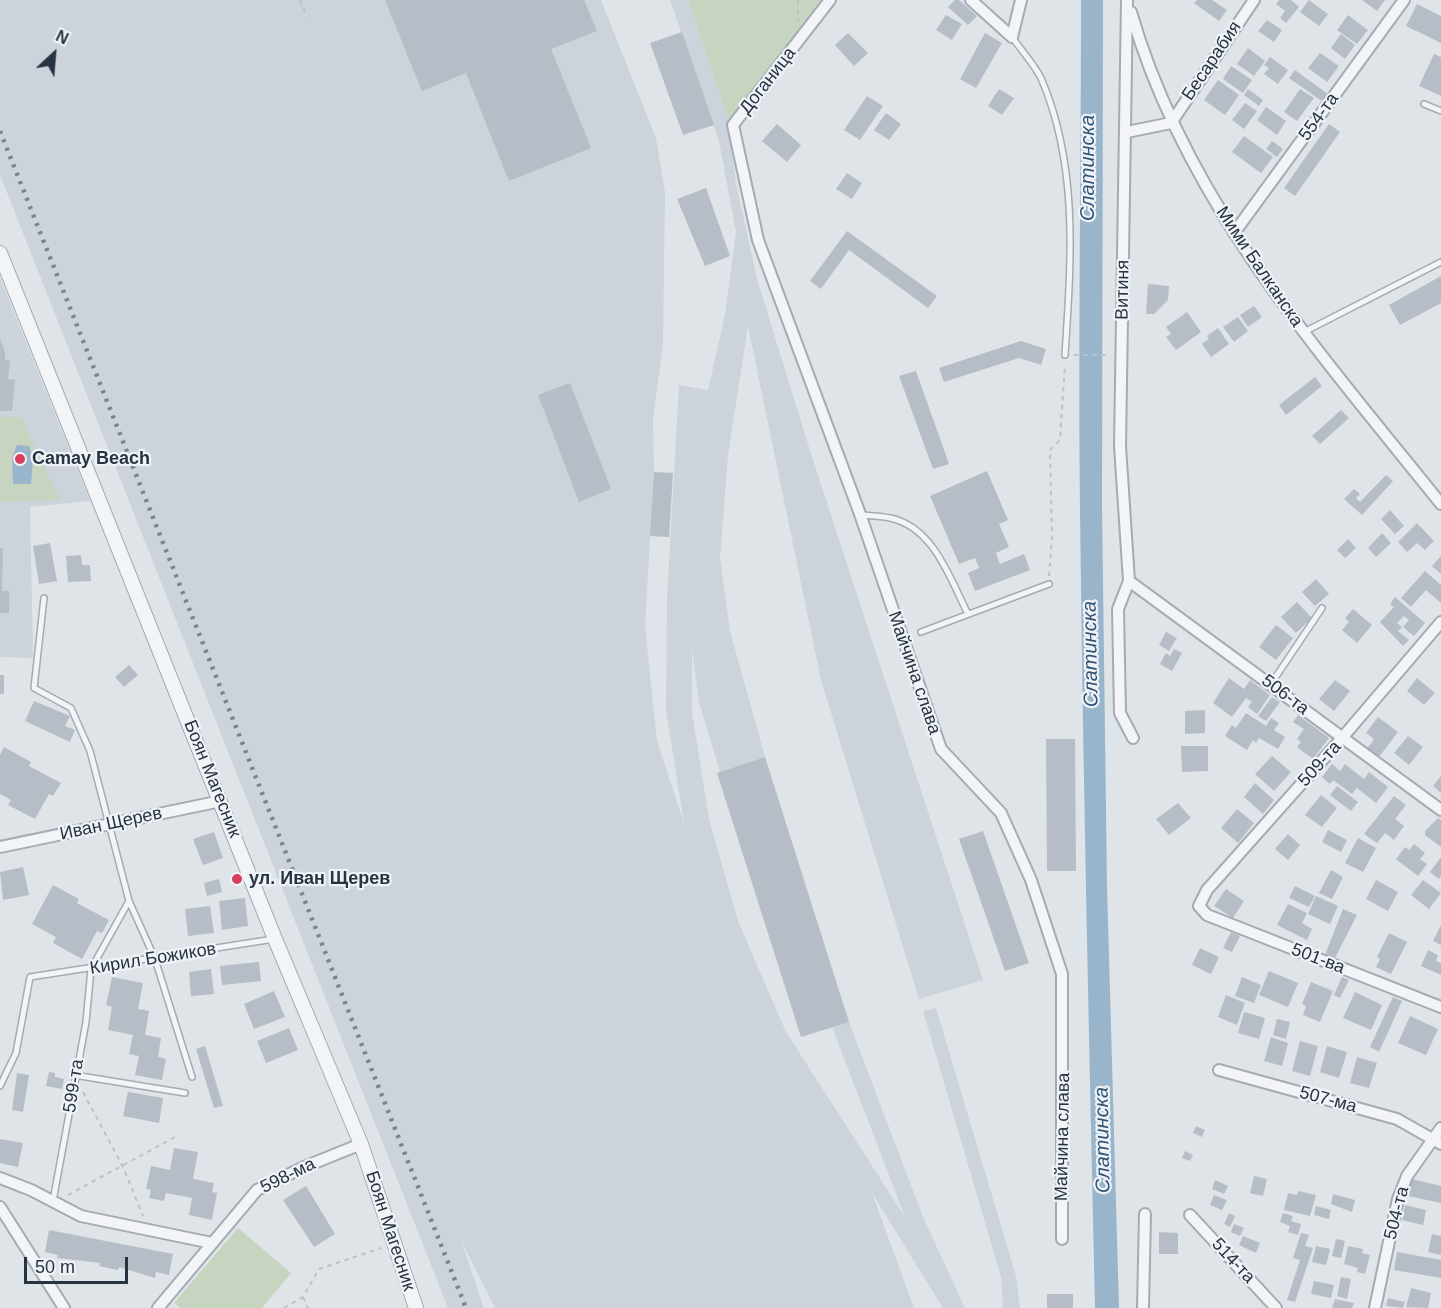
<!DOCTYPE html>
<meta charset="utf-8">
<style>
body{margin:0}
#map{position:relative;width:1441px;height:1308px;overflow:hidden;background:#dfe4e9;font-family:Arial,sans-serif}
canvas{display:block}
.north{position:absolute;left:24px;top:24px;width:60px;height:60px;-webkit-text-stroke:4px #eff3f7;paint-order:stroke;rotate:26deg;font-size:16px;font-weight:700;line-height:24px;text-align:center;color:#273341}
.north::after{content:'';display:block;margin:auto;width:21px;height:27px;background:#273341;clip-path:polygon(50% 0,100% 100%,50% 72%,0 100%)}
.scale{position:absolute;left:24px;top:1257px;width:104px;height:27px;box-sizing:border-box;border:3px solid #273341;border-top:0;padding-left:8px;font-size:18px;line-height:21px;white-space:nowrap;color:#273341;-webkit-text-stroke:4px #eff3f7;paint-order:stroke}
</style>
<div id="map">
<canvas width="1441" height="1308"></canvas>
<div class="north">N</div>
<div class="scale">50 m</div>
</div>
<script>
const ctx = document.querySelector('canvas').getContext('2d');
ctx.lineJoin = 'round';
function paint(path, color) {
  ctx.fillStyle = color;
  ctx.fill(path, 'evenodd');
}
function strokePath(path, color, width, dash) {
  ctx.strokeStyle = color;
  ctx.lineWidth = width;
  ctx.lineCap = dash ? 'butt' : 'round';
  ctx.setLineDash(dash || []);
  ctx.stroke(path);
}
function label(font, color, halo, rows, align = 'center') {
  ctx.font = font + ' Arial,sans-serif';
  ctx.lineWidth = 4.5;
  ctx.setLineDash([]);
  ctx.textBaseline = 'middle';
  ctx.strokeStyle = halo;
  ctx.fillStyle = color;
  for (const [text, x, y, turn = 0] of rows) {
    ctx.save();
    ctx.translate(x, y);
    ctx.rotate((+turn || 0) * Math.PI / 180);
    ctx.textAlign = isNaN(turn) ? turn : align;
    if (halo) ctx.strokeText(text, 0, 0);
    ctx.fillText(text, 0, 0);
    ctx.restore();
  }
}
paint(new Path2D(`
 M0,0H601L656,138L665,192L663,344L653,419L654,472L645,626L657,741L684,823L666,710L667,598L679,385L708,390L725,315L736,232L719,141L670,0H688L728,119L736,184L757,279L812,457L983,980L919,999L821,680L748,326L728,455L720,558L730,631L765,757L720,772L699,702L692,648V712L709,819L738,921L786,1032L905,1217L832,1027L849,1022L923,1217L965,1308H943L872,1193L914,1308H495L461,1240L484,1308H448L0,175Z
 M0,278L90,501L30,507L33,658L0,657Z
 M936,1008L1016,1276L1020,1308H1003L1001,1277L923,1011Z`), '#cdd3db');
paint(new Path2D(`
 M688,0H830L733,125L728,119Z
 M0,417H21L60,500L0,502Z
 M238,1228L291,1273L262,1308H181L174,1303Z`), '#c6d4c0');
paint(new Path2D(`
 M1081,0H1103L1102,505L1107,886L1119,1308H1095C1089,1043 1083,778 1080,513C1078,342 1081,171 1081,0Z
 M17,445L29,446L33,458L31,484H13L12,458Z`), '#98b5cb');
paint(new Path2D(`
 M385,0H584L597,31L551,49L591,148L509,181L466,73L422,91Z
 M955,0H959L977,16L968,25L948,7Z
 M1197,0H1212L1227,10L1219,21L1194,3Z
 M1279,0H1291L1299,7L1286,23L1280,18L1285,11L1276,4Z
 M1309,0L1328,14L1319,26L1300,12Z
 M1362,0H1385L1377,11Z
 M1417,4L1441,16V43L1406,26Z
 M946,15L962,24L952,40L936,30Z
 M1348,15L1368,30L1357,44L1337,30Z
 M1267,20L1282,30L1274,42L1258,31Z
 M682,32L714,125L683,135L650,43Z
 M848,33L868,53L854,66L835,45Z
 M985,33L1002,43L976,88L960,79Z
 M1341,34L1355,45L1345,59L1331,48Z
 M1248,48L1265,61L1254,76L1237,64Z
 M1320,53L1339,66L1327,82L1308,68Z
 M1434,54L1441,57V96L1419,86Z
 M1270,57L1288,70L1278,84L1264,74L1269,68L1264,65Z
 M1231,66L1252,80L1243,93L1223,79Z
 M1295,70L1328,94L1323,102L1289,78Z
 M1218,80L1239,95L1225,115L1204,100Z
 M999,89L1014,98L1002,115L988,106Z
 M1248,89L1263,100L1259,106L1244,95Z
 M1300,89L1314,98L1297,121L1284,112Z
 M867,96L883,106L860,140L844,130Z
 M1245,103L1257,111L1244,129L1232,120Z
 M1266,107L1286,121L1277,135L1257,120Z
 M886,113L901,124L889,140L874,130Z
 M777,124L801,145L787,162L762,141Z
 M1329,124L1340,132L1295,196L1284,188Z
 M1244,136L1273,157L1261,173L1232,152Z
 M1272,141L1283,149L1277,157L1266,149Z
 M847,173L862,183L852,199L836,189Z
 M706,188L730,256L705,266L677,199Z
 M847,231L937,296L928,308L849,250L821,289L810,281Z
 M1441,276V303L1400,325L1389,305Z
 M1148,284L1169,286L1168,300L1154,314H1146Z
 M1254,306L1262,317L1248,327L1240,315Z
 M1187,312L1201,332L1176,350L1166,337L1171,334L1166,327Z
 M1238,317L1248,331L1234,342L1223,327Z
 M1218,328L1229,344L1211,357L1202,344L1209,339L1207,336Z
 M0,339L5,352V360H10L8,379L15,380L12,411H0Z
 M1021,341L1046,349L1041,365L1019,358L944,382L939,368Z
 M916,371L949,464L933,469L899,376Z
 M1315,377L1322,386L1286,415L1279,405Z
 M570,383L611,489L579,502L538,395Z
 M1341,410L1349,418L1320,444L1312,436Z
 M987,471L1008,520L999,524L1009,547L996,553L1000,564L1024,554L1030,570L975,591L968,573L979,568L975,558L959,564L930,496Z
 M654,472L673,473L669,537L650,536Z
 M1386,475L1393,481L1362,515L1344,499L1354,489L1360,494L1356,498L1360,502Z
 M1390,510L1404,526L1395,534L1381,519Z
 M1417,523L1434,541L1425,550L1417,543L1407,552L1398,542Z
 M1382,533L1391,543L1376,557L1368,548Z
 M1348,539L1356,548L1345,558L1337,550Z
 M50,543L57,581L39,584L33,546Z
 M0,548H3L2,591H9V613H0Z
 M81,555L82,565H90L91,581L68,582L66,556Z
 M1441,556V574L1432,566Z
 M1425,571L1441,585V603L1426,590L1411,607L1401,598Z
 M1316,579L1329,594L1315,606L1302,592Z
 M1395,597L1425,623L1414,636L1403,627L1409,620L1404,616L1397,623L1402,627L1398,631L1409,640L1403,646L1380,622L1394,607L1390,604Z
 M1297,602L1312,618L1296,633L1281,617Z
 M1353,609L1372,625L1357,643L1342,630L1349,622L1345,618Z
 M1276,625L1293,638L1276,660L1259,647Z
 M1166,632L1177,638L1169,651L1159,645Z
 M1174,649L1182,653L1172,671L1160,664L1166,653L1170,656Z
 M129,665L138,675L124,687L115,677Z
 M0,675H4V694H0Z
 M1229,678L1244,689L1250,680L1270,695L1257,714L1248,707L1252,702L1246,698L1232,717L1213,703Z
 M1417,678L1435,693L1424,705L1407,691Z
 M1335,680L1350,691L1334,711L1319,699Z
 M1272,697L1280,702L1266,721L1258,716Z
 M34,701L70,716L65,726L75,730L70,742L25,721Z
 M1205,710V733L1185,734V711Z
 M1246,713L1266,726L1271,718L1279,723L1274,730L1285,737L1278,749L1259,738L1256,743L1253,740L1247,750L1225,736L1232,725L1236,728Z
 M1298,715L1329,738L1313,759L1297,747L1301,742L1297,739L1304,729L1293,722Z
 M1378,717L1398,732L1379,757L1367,749L1374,739L1366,733Z
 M1408,736L1423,747L1409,765L1394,753Z
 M1046,739H1075L1076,871H1047Z
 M1181,746H1208V771L1182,772Z
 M4,747L31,762L29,766L61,783L53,796L49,794L35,819L8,805L11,800L0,794V755Z
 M1272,756L1291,772L1274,791L1255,774Z
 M765,757L849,1022L801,1037L717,773Z
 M1332,764L1340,771L1345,764L1364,779L1369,772L1388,787L1376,803L1357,788L1352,794L1333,780L1330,784L1322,777Z
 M1441,776V793L1433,786Z
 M1255,783L1274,800L1263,814L1244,797Z
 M1337,786L1358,802L1351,811L1330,795Z
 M1321,795L1337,808L1322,827L1305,815Z
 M1394,796L1406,805L1395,819L1404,826L1394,840L1385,833L1377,843L1364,834Z
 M1178,803L1191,818L1169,835L1156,819Z
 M1237,809L1254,823L1238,843L1221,828Z
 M1438,818L1441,820V847L1425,835V831Z
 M1328,830L1347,840L1341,852L1322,842Z
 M983,831L1029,963L1005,971L959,839Z
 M214,832L223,858L203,865L193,839Z
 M1288,834L1300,845L1288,860L1275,849Z
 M1358,838L1376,848L1363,872L1345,863Z
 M1414,844L1425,853L1420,859L1427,864L1418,876L1396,859L1405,847L1409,850Z
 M1441,857V876L1439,879L1430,872Z
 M23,867L29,895L3,900L0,872Z
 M1331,870L1343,877L1332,899L1319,893Z
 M219,879L222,892L207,896L204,883Z
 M1376,880L1398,892L1388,911L1366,899Z
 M1423,880L1441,893L1429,909L1411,895Z
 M53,885L79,899L77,903L109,920L102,933L97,931L82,959L53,943L56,937L32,924Z
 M1295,886L1315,896L1309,907L1289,898Z
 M1226,889L1244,901L1233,918L1214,906Z
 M1316,896L1338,906L1330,924L1308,914Z
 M245,898L248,926L222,930L219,901Z
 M1288,904L1307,913L1302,923L1312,929L1307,940L1277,925Z
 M210,906L214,933L188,936L185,909Z
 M1343,909L1357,915L1334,960L1325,955Z
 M1441,925V945L1433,941Z
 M1231,932L1240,936L1232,952L1223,948Z
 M1389,933L1407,942L1391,974L1376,967L1380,959L1377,957Z
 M1200,948L1219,957L1211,974L1192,965Z
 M1428,950L1438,955L1436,961L1441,963V975L1421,966Z
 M259,962L261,981L222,985L220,966Z
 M211,969L214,994L191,996L189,972Z
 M1269,971L1298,983L1288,1007L1259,995Z
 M112,977L143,983L138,1009L149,1011L145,1035L161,1038L158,1057L166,1059L162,1080L135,1075L139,1056L129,1054L133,1035L108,1030L112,1007L106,1005Z
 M1242,977L1261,985L1254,1003L1235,996Z
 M1342,977L1349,980L1340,998L1334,995Z
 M1311,982L1333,991L1320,1022L1303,1015L1306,1006L1302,1004Z
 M274,991L285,1017L254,1029L244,1004Z
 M1355,992L1382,1005L1371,1030L1343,1018Z
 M1226,995L1245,1003L1237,1025L1218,1017Z
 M1393,997L1402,1001L1379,1052L1370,1047Z
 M1244,1012L1265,1018L1259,1039L1238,1033Z
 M1410,1016L1438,1029L1426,1055L1398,1043Z
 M1277,1019L1290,1022L1286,1039L1273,1035Z
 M289,1028L298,1050L266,1063L257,1041Z
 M1271,1037L1288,1043L1282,1066L1264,1061Z
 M1300,1041L1318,1046L1310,1076L1292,1071Z
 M205,1046L223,1106L214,1108L196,1049Z
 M1327,1046L1347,1052L1339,1078L1320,1072Z
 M1357,1057L1377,1063L1369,1088L1350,1083Z
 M49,1072L55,1073V1077L64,1079L62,1089L46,1086Z
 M17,1073L29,1075L23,1112L12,1110Z
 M128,1092L163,1098L159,1123L123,1116Z
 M1196,1126L1205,1130L1202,1137L1193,1133Z
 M0,1139L23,1143L18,1167L0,1163Z
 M174,1148L198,1152L193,1179L214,1183L212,1192L217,1193L212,1220L189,1215L192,1198L166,1193L164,1201L149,1198L151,1190L146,1189L151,1166L170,1170Z
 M1185,1151L1193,1155L1190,1161L1182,1158Z
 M1254,1176L1267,1179L1263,1196L1250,1193Z
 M1412,1179L1441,1186V1203L1408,1196Z
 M1215,1180L1228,1186L1224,1194L1212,1189Z
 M306,1186L335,1234L314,1247L283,1200Z
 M1298,1191L1316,1195L1310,1216L1284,1210L1288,1193L1297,1195Z
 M1333,1194L1355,1200L1352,1212L1331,1204Z
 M1214,1195L1227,1200L1222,1210L1210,1205Z
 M1405,1205L1426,1210L1423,1225L1402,1220Z
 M1316,1206L1331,1210L1329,1219L1314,1215Z
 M1229,1213L1235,1216L1230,1227L1224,1224Z
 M1283,1213L1293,1216L1291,1221L1301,1224L1298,1235L1288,1232L1290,1226L1280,1222Z
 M1234,1224L1244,1228L1240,1236L1231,1232Z
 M49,1230L173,1254L169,1275L156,1272L155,1278L119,1267L118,1270L99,1266L100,1263L57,1258L58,1255L45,1252Z
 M1159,1232L1178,1233V1254H1159Z
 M1301,1233L1309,1235L1305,1246L1313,1248L1295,1302L1287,1300L1300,1260L1293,1258Z
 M1432,1234L1441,1236V1255L1428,1252Z
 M1243,1236L1260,1243L1256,1253L1239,1245Z
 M1336,1239L1345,1241L1341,1258L1332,1256Z
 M1316,1246L1330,1249L1326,1265L1312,1262Z
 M1348,1246L1363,1249L1362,1253L1370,1255L1365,1274L1357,1272L1358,1268L1344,1264Z
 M1397,1252L1441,1260V1278L1394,1270Z
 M1341,1277L1351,1279L1347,1299L1337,1296Z
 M1314,1281L1334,1285L1331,1298L1311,1294Z
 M1411,1288L1431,1293L1428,1308L1406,1307Z
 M1047,1294H1073V1308H1047Z
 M1388,1298L1405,1302L1403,1308L1386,1306Z
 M1335,1299L1354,1303L1352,1308H1332Z`), '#b6bdc6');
const service = new Path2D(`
 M1012,37C1021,50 1034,64 1041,78C1079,166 1071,262 1065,355
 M1424,104L1441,111
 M1304,332L1441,262
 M862,515C871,516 881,516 890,518C934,527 950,579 968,614
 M44,598L34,688L71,708L90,751L129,901L155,959L192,1077
 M921,632L1049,584
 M1271,684L1322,608
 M74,1075L185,1093
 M0,1086L16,1053L30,977L274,939
 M53,1201L86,1022L91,969L129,901`);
const minor = new Path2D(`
 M830,0L733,125L758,240L860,514L941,749L1001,813L1031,880L1062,974V1239
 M971,0L1012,37L1021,0
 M1127,0L1120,446L1129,581L1118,609L1120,713L1133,738
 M1131,12C1186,203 1319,352 1441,504
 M1171,123L1254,0
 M1127,132L1171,123
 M1234,233L1404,0
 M1129,581L1441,810
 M1441,622L1342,738L1207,890L1199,906L1207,915L1441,1007
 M0,847L221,801
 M1219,1070L1397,1119L1441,1144
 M0,1178L31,1190L81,1216L212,1243
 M0,1207L64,1308
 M1190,1215L1276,1308
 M158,1308L257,1190L304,1167L361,1144
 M1143,1308L1145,1214
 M1375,1308L1398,1199L1407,1176L1441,1128`);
const tertiary = new Path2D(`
 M0,253L275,939L361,1144L416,1308`);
strokePath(service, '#a4abb3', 8);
strokePath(minor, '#a4abb3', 14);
strokePath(tertiary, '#a4abb3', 16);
strokePath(new Path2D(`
 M300,0L307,17
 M798,0V21
 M1074,355H1110
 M1049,576L1052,538L1050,450L1060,440L1065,364
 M83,1092L123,1167L143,1216
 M68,1195L175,1137
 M303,1297L308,1308
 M284,1308L303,1297L319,1269L381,1248`), '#bdc2c8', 2, [4.5, 4.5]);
strokePath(service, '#f2f4f7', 5);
strokePath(minor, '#f2f4f7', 10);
strokePath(tertiary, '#f2f4f7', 14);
strokePath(new Path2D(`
 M0,131L466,1308`), '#788494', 4.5, [3, 6]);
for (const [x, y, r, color] of [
 [20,459,6,"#d53e5f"],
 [237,879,6,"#d53e5f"]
]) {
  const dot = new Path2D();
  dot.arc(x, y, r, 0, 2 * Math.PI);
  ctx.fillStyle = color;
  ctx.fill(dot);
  strokePath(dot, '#eff3f7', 2);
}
label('18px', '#273341', '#eff3f7', [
 ["Бесарабия",1212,61,-56],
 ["Доганица",768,81,-52],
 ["554-та",1319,117,-54],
 ["Мими Балканска",1259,267,56],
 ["Витиня",1123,290,-89],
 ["Майчина слава",914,673,71],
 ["506-та",1285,695,37],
 ["509-та",1320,764,-48],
 ["Боян Магесник",212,779,68],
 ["Иван Щерев",111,824,-12],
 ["Кирил Божиков",153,959,-9],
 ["501-ва",1318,959,21],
 ["599-та",74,1086,-81],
 ["507-ма",1328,1100,15],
 ["Майчина слава",1063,1137,-89],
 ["598-ма",288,1176,-26],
 ["504-та",1397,1213,-76],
 ["Боян Магесник",390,1231,72],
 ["514-та",1233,1261,47]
]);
label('bold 18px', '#273341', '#eff3f7', [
 ["Camay Beach",32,459],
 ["ул. Иван Щерев",249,879]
], 'left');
label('italic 20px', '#2f5477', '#eff3f7', [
 ["Слатинска",1088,168,-90],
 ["Слатинска",1091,654,-91],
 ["Слатинска",1103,1140,-91]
]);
</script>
